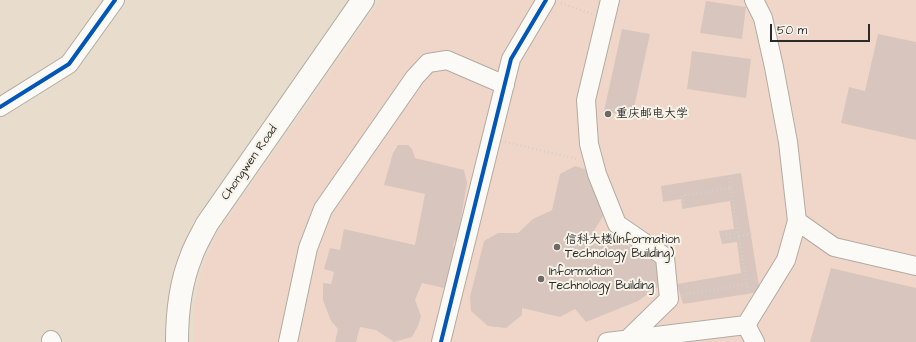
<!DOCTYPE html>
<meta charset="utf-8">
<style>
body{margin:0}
#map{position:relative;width:916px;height:342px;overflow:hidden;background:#e8dccc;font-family:"Architects Daughter",sans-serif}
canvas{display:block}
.scale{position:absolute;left:770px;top:24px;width:100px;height:18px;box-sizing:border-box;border:2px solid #2b2b2b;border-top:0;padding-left:5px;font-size:12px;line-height:14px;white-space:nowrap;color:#2b2b2b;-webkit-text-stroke:3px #f7f3e8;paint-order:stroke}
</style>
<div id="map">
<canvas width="916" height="342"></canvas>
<div class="scale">50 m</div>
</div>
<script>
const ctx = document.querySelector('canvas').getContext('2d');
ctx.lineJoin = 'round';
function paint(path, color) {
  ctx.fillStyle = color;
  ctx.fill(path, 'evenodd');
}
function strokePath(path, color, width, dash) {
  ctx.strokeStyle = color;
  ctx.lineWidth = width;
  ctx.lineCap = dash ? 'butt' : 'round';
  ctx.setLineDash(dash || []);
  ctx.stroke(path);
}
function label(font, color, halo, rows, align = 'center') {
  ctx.font = font + ' "Architects Daughter","LXGW WenKai TC",sans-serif';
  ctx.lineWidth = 4;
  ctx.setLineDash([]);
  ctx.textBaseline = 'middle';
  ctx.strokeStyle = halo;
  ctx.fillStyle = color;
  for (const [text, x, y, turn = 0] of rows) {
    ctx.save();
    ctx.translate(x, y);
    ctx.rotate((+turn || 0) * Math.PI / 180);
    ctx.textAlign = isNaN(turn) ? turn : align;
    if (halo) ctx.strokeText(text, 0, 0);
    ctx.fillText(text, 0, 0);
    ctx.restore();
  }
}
paint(new Path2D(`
 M381,0H916V342H193V314L200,277L205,260L220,229Z`), '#f0d6c9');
paint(new Path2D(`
 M706,1L746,7L742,39L700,33Z
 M622,29L650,34L632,117L604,111Z
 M878,34L916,42V140L841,123L849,87L865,91Z
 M692,51L751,59L746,98L687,89Z
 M398,145H408L412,149L415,158L464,170L467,183L458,235L453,245L455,252L450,272L444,288L422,283L415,300L421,316L418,326L412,337L394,342L376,330L360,327L356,342H335L338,329L331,321L323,300V283L331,284L334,272L324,269L330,248L340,250L344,229L415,245L425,194L384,185L393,153Z
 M575,166L591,171L606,211L588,241L620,243L644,251L660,263L662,284L638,301L586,322L575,309L560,317L522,308V315L506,328L488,326L471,311L470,297L484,241L498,233H518L533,219L552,210L560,174Z
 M741,173L760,292L683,304L677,284L741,273L737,242L722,244L719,231L734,229L730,201L682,209L681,199L663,202L661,186Z
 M831,268L916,288V342H810Z`), '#d8c6be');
const minor = new Path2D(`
 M610,0L586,100L589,144L597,174L617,224L665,257L669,299L627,340
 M0,107L69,64L115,0
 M797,221L834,247L916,266
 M746,325L786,260L797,221L788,142L774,67L763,18L754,0
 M746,325L755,342
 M51,340L52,342
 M288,342L308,248L323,209L415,77L428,63L447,60L505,85
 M441,342L511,59L546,0
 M607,342L746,325`);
const major = new Path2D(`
 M177,342C177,313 180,284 191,257C195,245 202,234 207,224L363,0`);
strokePath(minor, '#b3aba1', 20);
strokePath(major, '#b3aba1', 24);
strokePath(new Path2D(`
 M561,3L592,14
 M505,142L578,159
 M731,188L748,292
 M684,209L682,196L731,188L729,175
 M722,235L739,233
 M739,236L755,233
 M722,240L739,237
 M682,295L747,284`), '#d3cfcb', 2.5, [1, 3]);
strokePath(minor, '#fcfaf7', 18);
strokePath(major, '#fcfaf7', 22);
strokePath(new Path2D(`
 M0,107L69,64L115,0
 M441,342L511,59L546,0`), '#0057b8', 4);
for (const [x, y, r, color] of [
 [608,114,4,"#6d6963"],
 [557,247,4,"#6d6963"],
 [541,279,4,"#6d6963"]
]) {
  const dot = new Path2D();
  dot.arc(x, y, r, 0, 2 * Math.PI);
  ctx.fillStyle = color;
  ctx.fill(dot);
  strokePath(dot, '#f7f3e8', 1.5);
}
label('12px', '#2b2b2b', '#f7f3e8', [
 ["重庆邮电大学",616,114],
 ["信科大楼(Information",565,240],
 ["Technology Building)",565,254],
 ["Information",549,272],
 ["Technology Building",549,286]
], 'left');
label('12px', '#2b2b2b', '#f7f3e8', [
 ["Chongwen Road",250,163,-55]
]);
</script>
